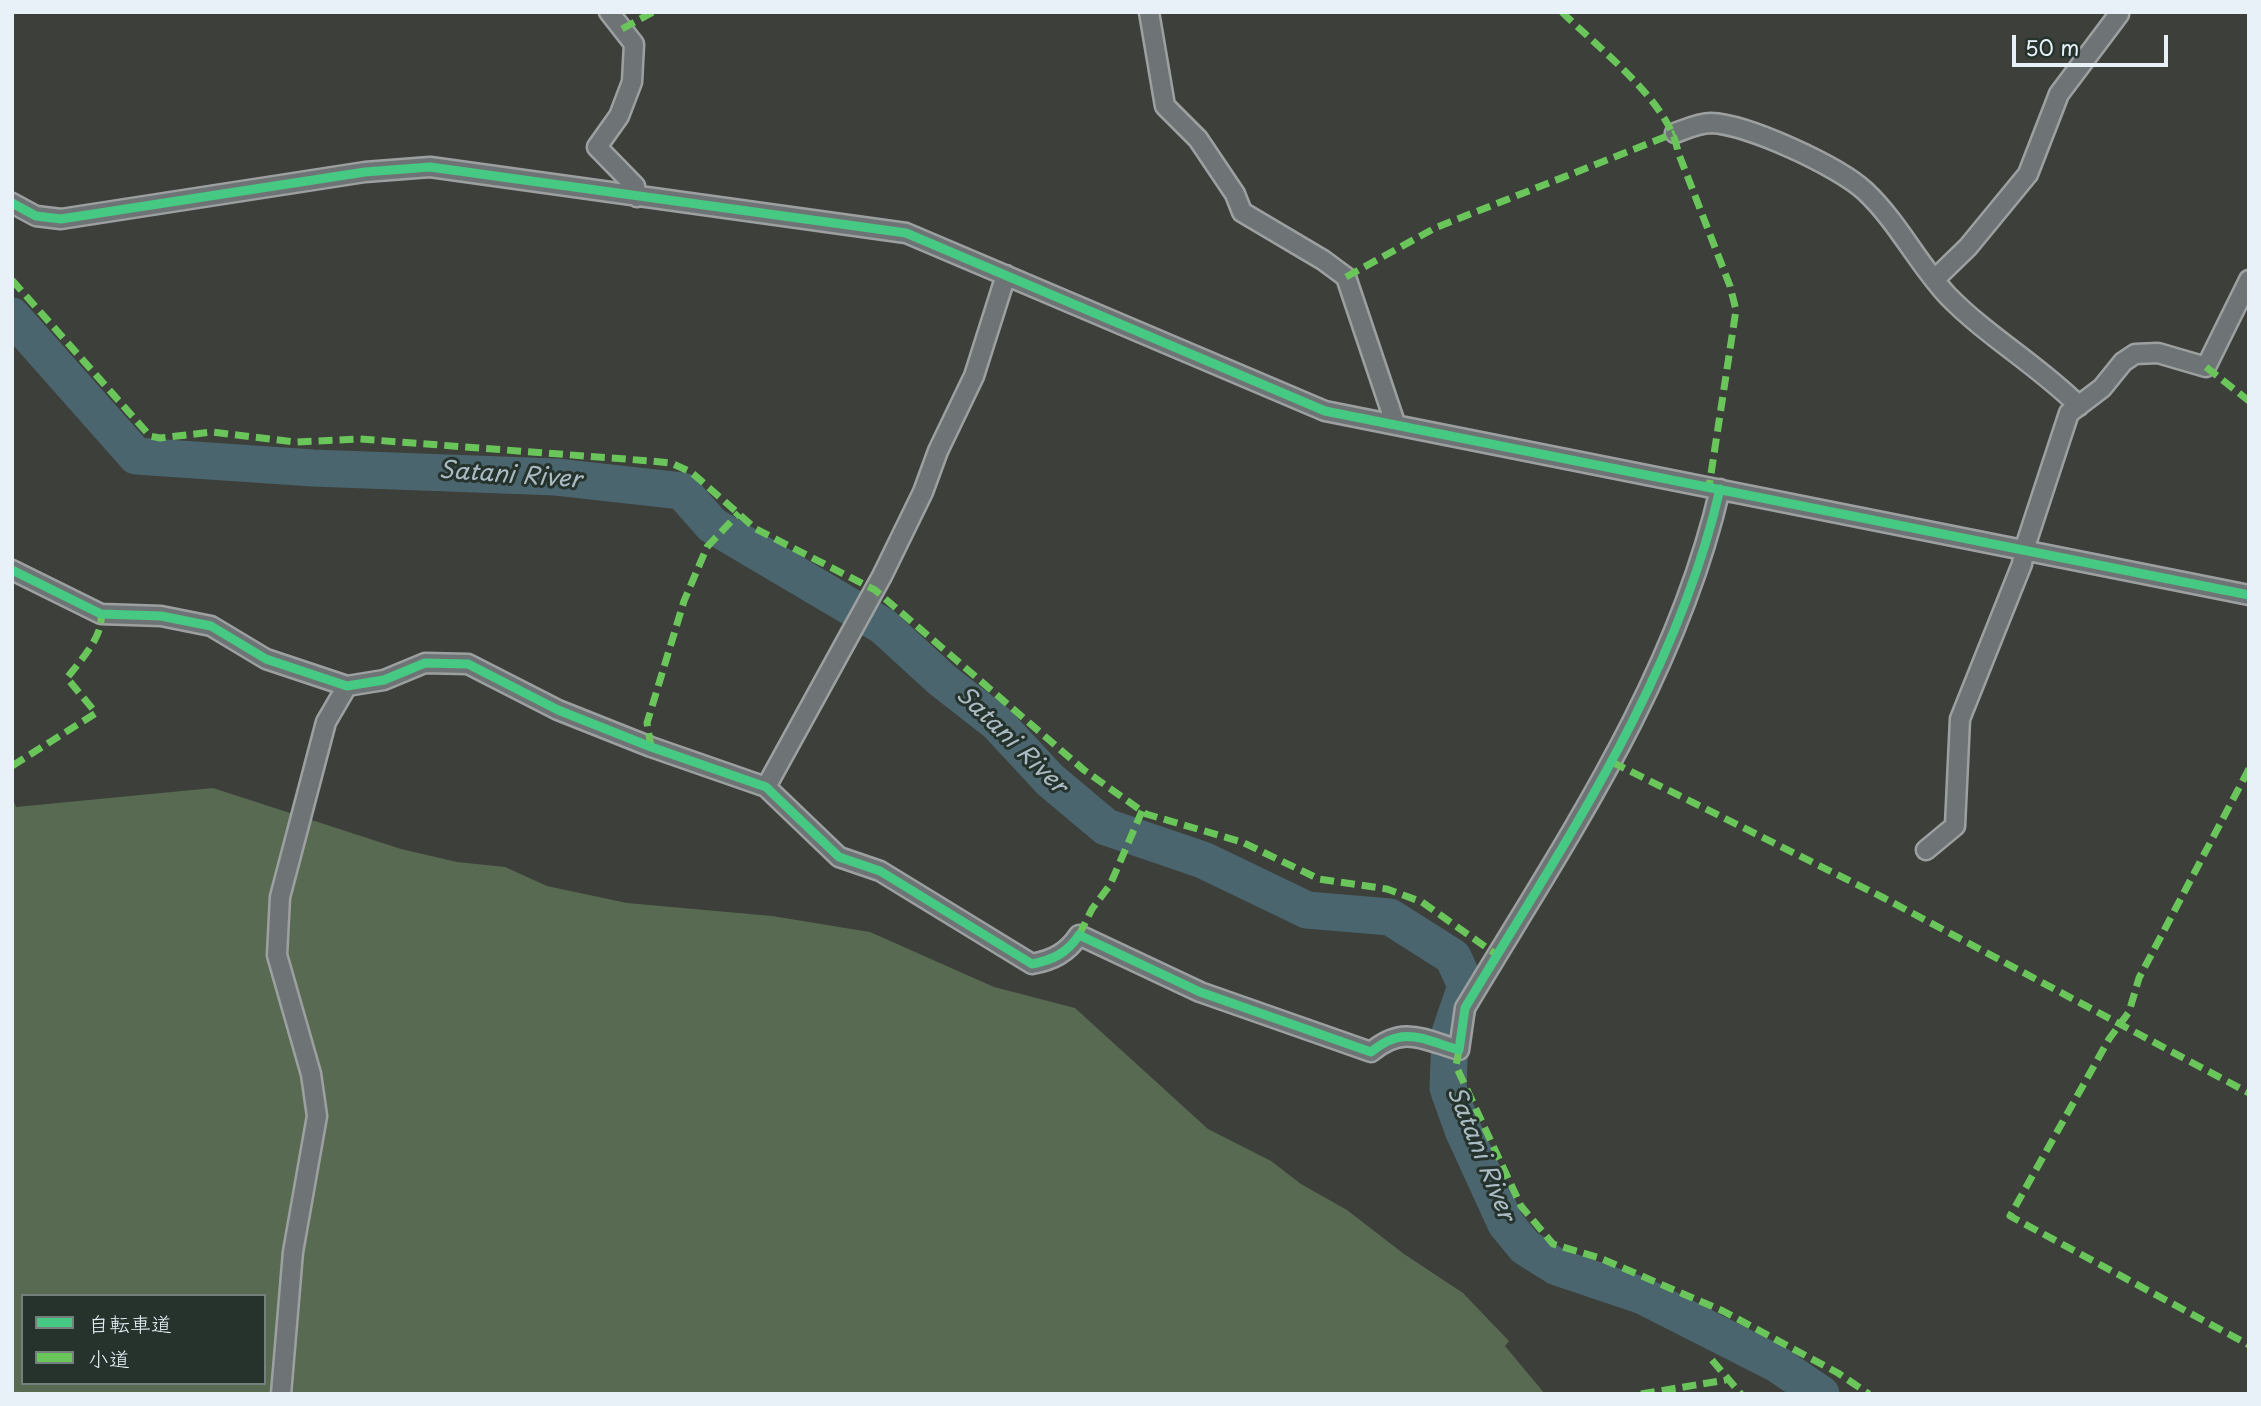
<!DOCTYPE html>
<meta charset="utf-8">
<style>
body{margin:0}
#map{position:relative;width:2261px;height:1406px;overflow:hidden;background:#3c3f3a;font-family:"Playpen Sans","Klee One",sans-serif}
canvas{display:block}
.frame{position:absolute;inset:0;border:14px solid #e8f1f8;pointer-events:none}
.legend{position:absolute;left:21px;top:1294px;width:245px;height:91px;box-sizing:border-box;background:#26332d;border:2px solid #747f7e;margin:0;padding:9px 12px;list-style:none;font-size:21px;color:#e8f1f8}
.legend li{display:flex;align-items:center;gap:14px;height:35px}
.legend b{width:35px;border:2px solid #747f7e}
.scale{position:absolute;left:2012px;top:35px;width:156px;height:32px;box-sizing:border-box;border:4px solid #e8f1f8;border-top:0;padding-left:9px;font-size:21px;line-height:24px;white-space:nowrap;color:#e8f1f8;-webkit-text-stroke:5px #26332d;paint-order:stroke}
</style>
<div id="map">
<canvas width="2261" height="1406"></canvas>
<div class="frame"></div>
<ul class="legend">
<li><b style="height:9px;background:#46c982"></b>自転車道</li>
<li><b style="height:9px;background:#6ac65a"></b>小道</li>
</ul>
<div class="scale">50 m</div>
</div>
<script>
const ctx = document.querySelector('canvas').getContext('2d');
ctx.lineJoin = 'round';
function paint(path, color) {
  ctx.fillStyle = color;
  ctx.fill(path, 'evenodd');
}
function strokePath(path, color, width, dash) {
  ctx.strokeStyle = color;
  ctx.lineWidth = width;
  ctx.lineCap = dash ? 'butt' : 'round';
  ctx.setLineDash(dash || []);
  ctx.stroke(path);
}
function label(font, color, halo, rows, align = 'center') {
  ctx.font = font + ' "Playpen Sans",sans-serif';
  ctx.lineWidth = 6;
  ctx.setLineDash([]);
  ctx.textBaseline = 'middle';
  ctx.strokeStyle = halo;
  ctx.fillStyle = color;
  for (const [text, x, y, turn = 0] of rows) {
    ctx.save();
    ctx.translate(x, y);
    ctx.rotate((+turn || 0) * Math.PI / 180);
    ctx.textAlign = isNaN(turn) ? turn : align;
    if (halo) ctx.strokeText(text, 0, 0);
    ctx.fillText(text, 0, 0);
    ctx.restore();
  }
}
paint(new Path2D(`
 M213,788L401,849L457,862L505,867L547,886L627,903L772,916L870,932L994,987L1075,1008L1208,1129L1271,1161L1301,1184L1347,1210L1404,1254L1463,1293L1509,1341L1505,1346L1545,1394H12V796L16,807ZM23,1296H264V1383H23Z`), '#586a51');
strokePath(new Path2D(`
 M12,316L136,456L313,468L556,477L682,491L712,525L883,626L942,680L997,723L1050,780L1106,827L1203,860L1307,910L1390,917L1453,957L1466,986L1450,1033L1448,1088L1463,1130L1506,1224L1525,1247L1557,1267L1643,1296L1777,1364L1821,1394`), '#4b656e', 37);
const minor = new Path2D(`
 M609,12L634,44L632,82L619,116L597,147L635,186L637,197
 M1149,12L1165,106L1198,139L1235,194L1242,212L1323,260L1346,277L1395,423
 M1675,133C1686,129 1699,123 1711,123C1747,124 1838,166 1865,191C1898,222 1918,264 1948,296C1988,337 2038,365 2079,406
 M12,203L36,216L61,219L365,172L430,167L906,233L1325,411L2249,595
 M1935,279L1968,247L2028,174L2059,94L2119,14
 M12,570L101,614L161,616L211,626L266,659L347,686L384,680L425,663L468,664L558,710L651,747L766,787L839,857L880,871L1032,964C1053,960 1067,953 1079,935L1200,992L1371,1052C1403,1025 1422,1039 1459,1050L1465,1008C1564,843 1676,680 1720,489
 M766,787L882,576L923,492L938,451L974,376L1006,275
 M1926,850L1955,826L1960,719L2022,564L2024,550L2069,413L2102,388L2123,362L2135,354L2158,353L2206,367L2249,280
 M281,1394L293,1252L317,1116L311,1074L277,955L280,897L326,722L347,686`);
strokePath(minor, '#9da0a0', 23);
strokePath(minor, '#6e7475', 18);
strokePath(new Path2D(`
 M1562,12C1598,48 1670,102 1678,152L1730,286L1736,310L1709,487
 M622,29L653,12
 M1346,277L1435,228L1675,133
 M12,280L150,436L160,438L212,432L295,442L360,439L651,461L671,463L691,472L756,529L875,590L1084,770L1146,814L1242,842L1319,879L1387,889L1422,902L1497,955
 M2206,367L2249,401
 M651,747L647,723L684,601L707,547L739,513
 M1612,762L1884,898L2249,1093
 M12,766L96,713L67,678C80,661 104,636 101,614
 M2249,769L2139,978L2129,1012L2109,1039L2010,1216L2249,1345
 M1079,935L1092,909L1110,885L1142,811
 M1459,1050L1456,1066L1521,1206L1553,1244L1600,1258L1723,1311L1838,1373L1869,1394
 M1712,1360L1741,1394
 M1641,1394L1726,1380`), '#6ac65a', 7, [14, 7]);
strokePath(new Path2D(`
 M12,203L36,216L61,219L365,172L430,167L906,233L1325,411L2249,595
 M12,570L101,614L161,616L211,626L266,659L347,686L384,680L425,663L468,664L558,710L651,747L766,787L839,857L880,871L1032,964C1053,960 1067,953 1079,935L1200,992L1371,1052C1403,1025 1422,1039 1459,1050L1465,1008C1564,843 1676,680 1720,489`), '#46c982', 9);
label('italic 24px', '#aabbc3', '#26332d', [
 ["Satani River",510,476,4],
 ["Satani River",1011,741,44],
 ["Satani River",1480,1154,68]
]);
</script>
